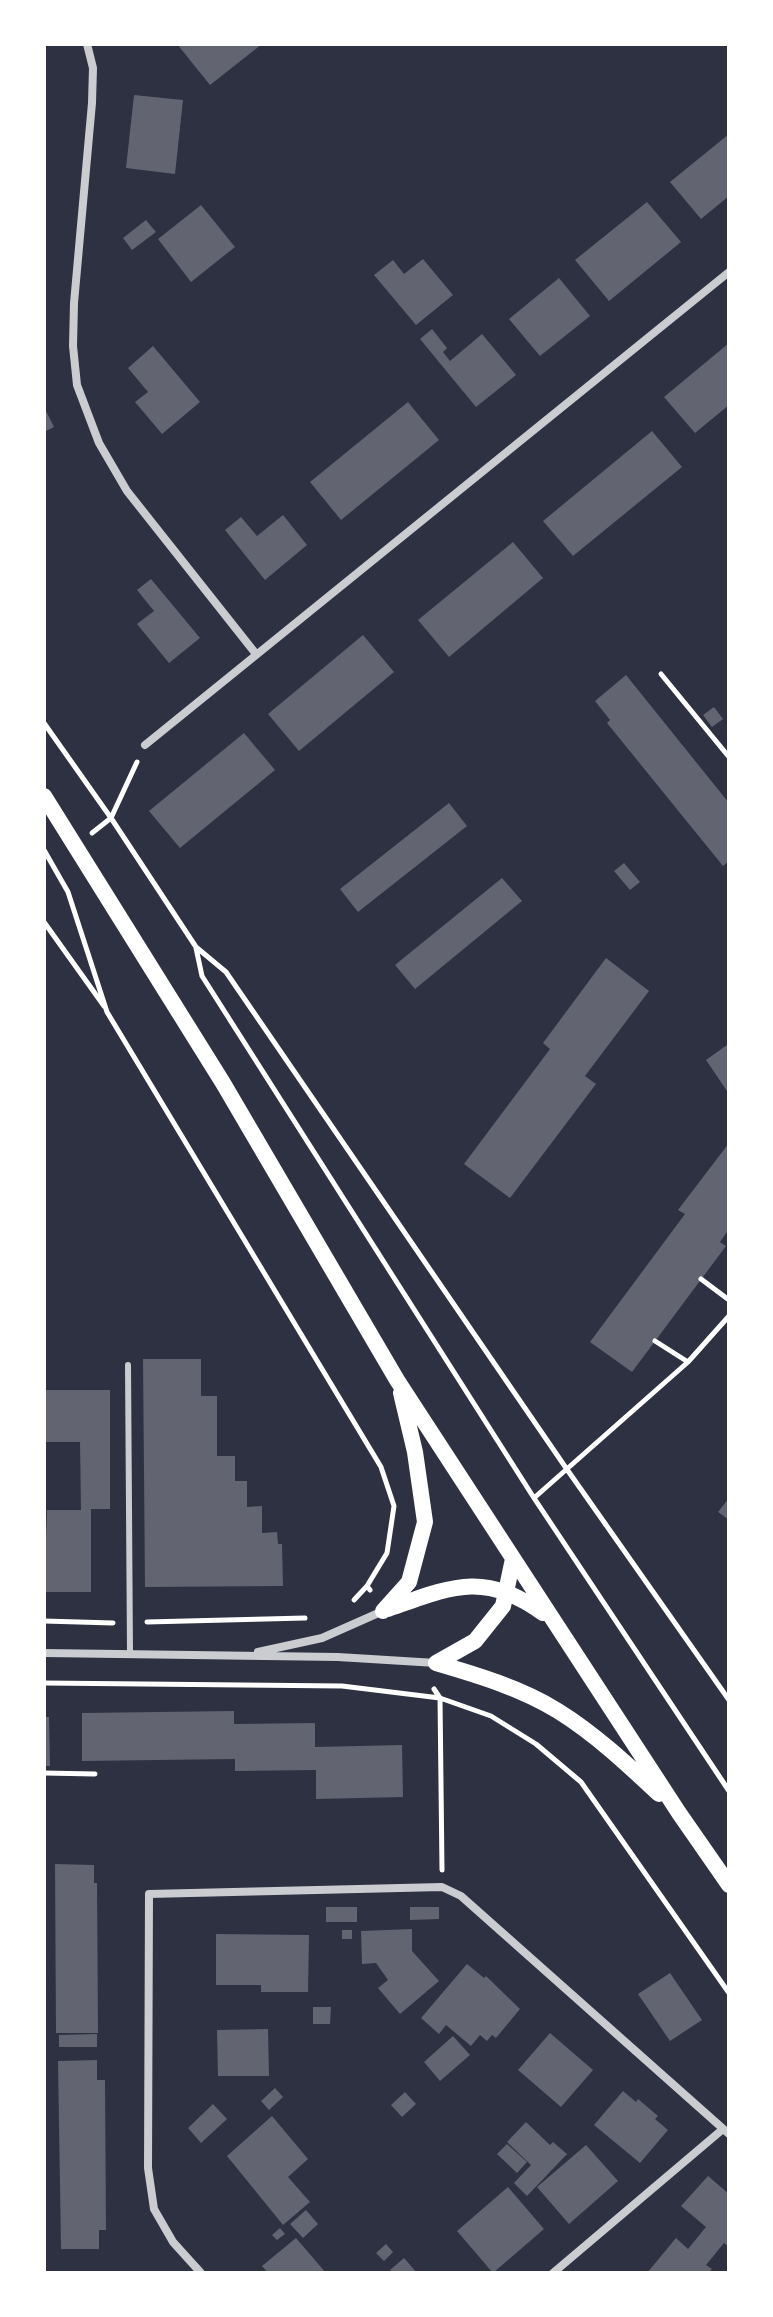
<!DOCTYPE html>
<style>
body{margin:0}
#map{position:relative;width:773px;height:2317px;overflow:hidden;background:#2d3142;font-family:Rubik,sans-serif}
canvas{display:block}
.frame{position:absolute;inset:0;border:46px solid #fff;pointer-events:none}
</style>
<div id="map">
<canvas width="773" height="2317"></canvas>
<div class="frame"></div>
</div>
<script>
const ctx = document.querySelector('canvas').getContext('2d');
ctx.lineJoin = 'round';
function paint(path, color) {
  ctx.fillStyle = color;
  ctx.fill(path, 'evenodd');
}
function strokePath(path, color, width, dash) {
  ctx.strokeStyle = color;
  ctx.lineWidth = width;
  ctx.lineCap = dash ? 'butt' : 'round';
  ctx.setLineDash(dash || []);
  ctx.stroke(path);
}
paint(new Path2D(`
 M177,44H262L210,85Z
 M134,95L183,100L175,174L126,168Z
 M729,134V196L701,219L670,182Z
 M647,202L681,242L609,301L575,260Z
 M201,205L235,247L191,282L158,239Z
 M146,220L156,232L132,250L123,238Z
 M423,259L453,295L416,325L374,275L393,260L404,274Z
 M559,278L590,316L540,356L509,319Z
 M432,329L447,348L443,352L450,361L482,334L516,375L476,407L420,339Z
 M729,343V405L695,433L664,397Z
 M153,346L200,402L162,434L135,402L148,392L128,368Z
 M408,402L439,440L341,520L310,482Z
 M44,407L54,427L44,432Z
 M652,431L682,467L573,556L543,521Z
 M283,515L307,545L265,580L225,530L241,517L257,536Z
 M513,542L543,578L449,657L418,620Z
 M151,579L200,638L169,663L137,624L154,611L137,590Z
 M363,635L394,672L299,751L268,714Z
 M626,675L729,803V861L723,866L607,723L610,720L595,701Z
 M714,707L723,719L712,727L703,715Z
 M244,733L275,770L180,848L149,811Z
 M449,803L467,826L358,912L340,889Z
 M624,863L640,882L630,890L614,871Z
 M502,878L522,901L415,989L395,965Z
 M606,958L649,991L585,1076L596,1084L510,1198L464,1164L550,1049L543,1043Z
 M727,1045L729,1048V1094L706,1060Z
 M729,1143V1229L720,1242L726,1246L632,1372L590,1342L685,1214L678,1210Z
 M143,1359H201V1396H217V1456H235V1481H247V1507L262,1506V1533L277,1532L278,1544H282L283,1586L145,1587Z
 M44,1390H110V1509H91V1592H44L47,1510H81L80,1442H44Z
 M729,1498V1520L718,1512Z
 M234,1711V1724L315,1723V1747L402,1745L403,1797L316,1799V1770L235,1771V1759L82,1761V1713Z
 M44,1717H49L50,1766H44Z
 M55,1864L94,1865V1883H97L98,2033H56Z
 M326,1907H357V1922H326Z
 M410,1907H439V1919L410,1920Z
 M412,1929V1951L439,1981L400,2014L378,1988L388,1980L376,1963L362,1964L361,1931Z
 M342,1930H352V1939H342Z
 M216,1934L309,1935L308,1992H261V1985H216Z
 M467,1964L484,1978L486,1976L520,2009L496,2038L492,2035L487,2041L480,2035L471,2046L446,2025L439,2034L421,2018Z
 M670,1973L702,2020L670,2041L638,1994Z
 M313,2007H331L330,2024H313Z
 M268,2029L269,2076H218L217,2030Z
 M550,2033L593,2070L561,2107L518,2070Z
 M97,2034V2047H59V2035Z
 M453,2036L470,2055L440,2081L424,2062Z
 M97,2060V2080H105L106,2230H99V2249H61L58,2061Z
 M275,2088L283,2097L269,2110L261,2101Z
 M623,2091L636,2102L638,2099L658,2116L655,2119L668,2130L640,2163L594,2125Z
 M405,2092L416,2104L402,2117L391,2105Z
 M213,2104L227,2119L201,2143L188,2128Z
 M272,2116L308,2159L288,2177L310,2202L283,2225L227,2156Z
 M526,2122L550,2145L553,2142L567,2154L527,2196L514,2183L531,2165L507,2142Z
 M507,2144L527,2162L517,2173L497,2154Z
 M586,2145L618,2181L569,2224L537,2187Z
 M708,2176L729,2194V2247L724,2243L706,2265L712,2269L708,2273H647L676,2238L688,2249L706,2227L681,2206Z
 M508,2187L544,2229L493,2273L457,2231Z
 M306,2210L318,2224L303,2238L290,2224Z
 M280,2228L285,2234L277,2240L272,2235Z
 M296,2238L326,2273H268L262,2266Z
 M386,2244L393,2252L384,2261L376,2253Z
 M404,2258L417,2273H393L390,2270Z`), '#626471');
strokePath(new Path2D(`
 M661,674L729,757
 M44,723L111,818L196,947L226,972L566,1468L729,1700
 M92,833L111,818L137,762
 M44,850L68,892L107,1012L381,1467L394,1506L387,1553L367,1586L370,1590
 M44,922L104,1006
 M196,948L202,976L534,1498L729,1791
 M701,1279L729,1300
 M655,1341L688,1362
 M534,1498L688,1362L729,1316
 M354,1600L367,1586
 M44,1621L113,1623
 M147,1622L305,1618
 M44,1683L342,1686L440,1698L442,1870
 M434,1689L440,1698L491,1716L536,1744L581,1782L729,1993
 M44,1773L95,1774`), '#fff', 5);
strokePath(new Path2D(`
 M128,1365L130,1653`), '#caccd0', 6);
strokePath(new Path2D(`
 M87,44L93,68L92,103L74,303L73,346L77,385L99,443L127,491L256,654
 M145,745L729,272
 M258,1652L322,1638L383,1611
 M44,1653L338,1657L436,1663
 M201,2273L173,2242L154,2209L148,2168L149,1894L442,1887L461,1896L729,2134
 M553,2273L723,2129`), '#caccd0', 8);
strokePath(new Path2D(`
 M44,796L223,1083L397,1380L679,1813L729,1885
 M388,1609C450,1587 484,1570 543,1613
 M383,1611L409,1582L425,1522L415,1452L401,1393
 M436,1663C477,1675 521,1688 558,1711C595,1734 627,1764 659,1794
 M436,1663L475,1641L503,1606L513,1559`), '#fff', 16);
</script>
